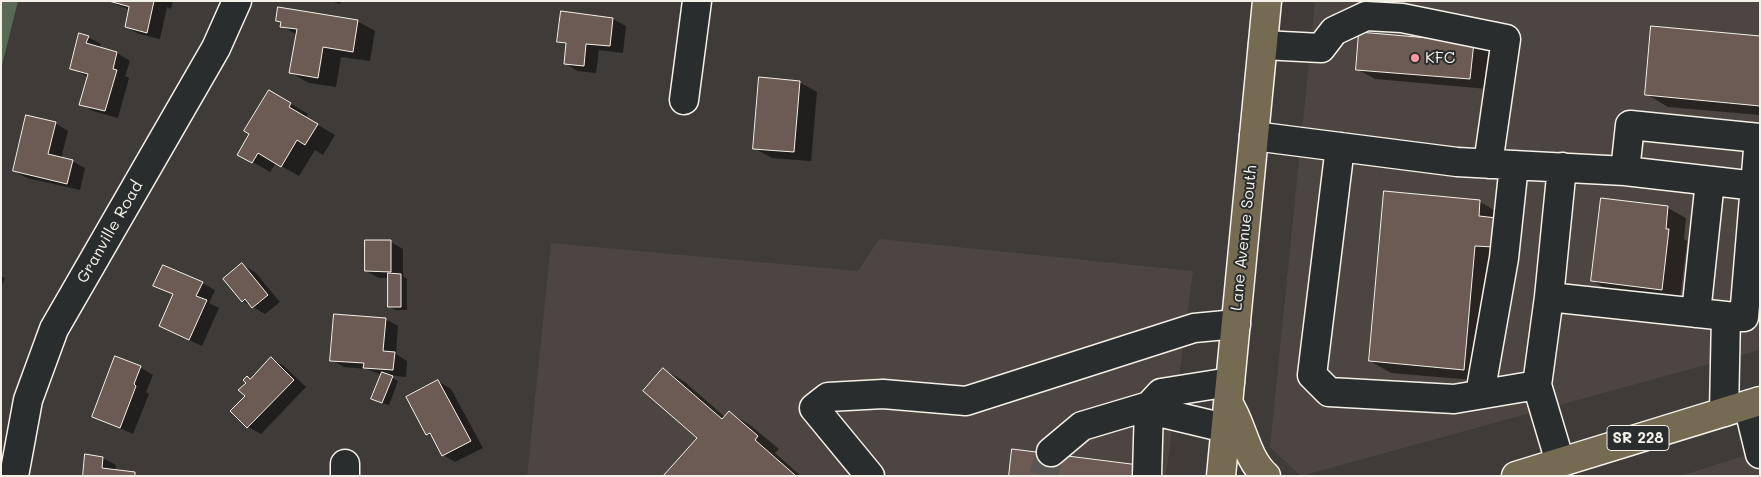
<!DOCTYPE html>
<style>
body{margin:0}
#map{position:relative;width:1761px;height:477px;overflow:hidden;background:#3e3b39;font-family:Mali,sans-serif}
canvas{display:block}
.frame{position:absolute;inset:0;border:2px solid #f4f1e8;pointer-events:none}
</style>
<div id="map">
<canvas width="1761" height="477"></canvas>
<div class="frame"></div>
</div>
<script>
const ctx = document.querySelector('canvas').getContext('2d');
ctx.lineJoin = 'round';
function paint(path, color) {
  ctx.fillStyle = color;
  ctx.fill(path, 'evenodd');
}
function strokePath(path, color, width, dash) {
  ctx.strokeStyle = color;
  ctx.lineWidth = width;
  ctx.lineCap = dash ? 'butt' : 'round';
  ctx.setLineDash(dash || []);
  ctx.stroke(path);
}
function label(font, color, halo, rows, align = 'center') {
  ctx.font = font + ' Mali,sans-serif';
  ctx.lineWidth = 4;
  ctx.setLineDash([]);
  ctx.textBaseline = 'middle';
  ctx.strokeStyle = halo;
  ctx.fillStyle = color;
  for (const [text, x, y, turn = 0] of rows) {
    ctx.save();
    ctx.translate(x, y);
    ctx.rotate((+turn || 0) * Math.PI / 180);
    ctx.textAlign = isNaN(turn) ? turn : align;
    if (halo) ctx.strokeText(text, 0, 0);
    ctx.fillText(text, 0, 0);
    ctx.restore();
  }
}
paint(new Path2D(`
 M1315,1H1760V350L1301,476L1270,447Z
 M879,239L1193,271L1166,476H527L551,243L858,271Z
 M1760,452V476H1680L1737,458Z`), '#4c4541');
paint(new Path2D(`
 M1,1H18L1,69Z`), '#586a54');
paint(new Path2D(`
 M173,1L171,9L167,7L160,39L139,34L126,27L130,10L110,2Z
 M331,1H341L340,4Z
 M562,13L613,19L626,26L623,53L599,50L596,73L578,71L566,64L567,46L559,41Z
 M277,20L357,21L375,31L370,61L341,57L336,87L309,83L291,73L297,35L282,26V23Z
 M88,37L101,44L100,48L117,53L130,61L125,76L129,78L118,118L93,111L81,104L88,77L71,68Z
 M1760,38V115L1668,107L1646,94Z
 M1473,43L1491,53L1488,89L1375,79L1357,69Z
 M799,82L817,92L811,161L772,158L754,148Z
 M269,91L308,114L306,118L335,135L323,155L315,150L299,176L276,163L270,172L239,154L251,134Z
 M55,123L68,131L61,159L72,161L85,168L80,190L27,178L14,171Z
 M1602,199L1668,208L1686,218L1684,239L1687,241L1680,299L1610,291L1593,281Z
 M1480,202L1501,214L1485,381L1391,373L1370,361Z
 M391,242L403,249V276L407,279V310H396L389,307V278H379L366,271Z
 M242,265L255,272L280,302L265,314L243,301Z
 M1,276L5,278L1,288Z
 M202,283L215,290L209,303L219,308L202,346L174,333V295L155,285Z
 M385,319L398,326L396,354L407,361L406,377L388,375L398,381L389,405L379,402L382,375L367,369L344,367L332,360Z
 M271,359L284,366L306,387L261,434L248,427L231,411L246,396L247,377L251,379Z
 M140,367L153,375L146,392L149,394L133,434L93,416Z
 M663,369L685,382L725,417L729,412L750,425L779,449L775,453L801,476H665L699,438Z
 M438,381L451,389L483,448L455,462L443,455L434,438L427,434Z
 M103,458L116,465L115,471L139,476H84Z`), '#0007');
const building = new Path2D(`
 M109,1H154L147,33L125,27L129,7Z
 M278,7L358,20L353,52L323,47L318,78L289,73L297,29L280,27L281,22L276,21Z
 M561,11L613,18L610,46L586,44L584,66L564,64L566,43L557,42Z
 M1651,26L1760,36V106L1645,95Z
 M1359,32L1474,42L1470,79L1356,70Z
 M79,33L89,36L86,43L117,52L113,69L117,70L105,111L79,105L88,74L70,69Z
 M759,77L800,81L794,152L753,149Z
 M269,90L291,103L289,107L318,124L305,145L297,140L281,167L258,153L252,163L237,155L249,134L244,131Z
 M26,115L56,122L48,154L73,160L67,184L13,171Z
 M1384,191L1480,200L1479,216L1497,218L1494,247L1475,246L1464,370L1369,361Z
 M1601,198L1668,206L1666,229H1669L1662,290L1591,281Z
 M365,240H391V272L365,271Z
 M242,263L268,295L252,308L245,299L242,302L223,279Z
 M163,265L203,282L196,296L207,300L189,340L159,326L173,294L153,286Z
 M388,273L401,274V307H388Z
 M334,314L386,318L383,351L395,352L393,370L363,368L364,363L330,361Z
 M115,356L141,366L134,384L136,386L120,428L92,417Z
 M271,357L294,380L247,428L230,411L245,396L238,390L246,383L243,380L247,376L250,379Z
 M663,368L722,419L729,411L758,436L755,440L796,476H663L697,438L643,391Z
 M382,372L393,376L382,403L371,399Z
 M438,380L471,441L442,456L430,433L426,435L406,397Z
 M1012,449L1139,465L1137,476H1009Z
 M85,454L103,457L102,468L135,472V476H83Z`);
paint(building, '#6c5b54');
strokePath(building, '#f4f1e8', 1);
strokePath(new Path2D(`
 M1043,476L1051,452`), '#595653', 28, [28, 14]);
const minor = new Path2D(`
 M1263,45L1321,48L1334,31L1366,16L1402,18L1506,39L1488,164
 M684,100L697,1
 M1254,136L1457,162L1625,171L1630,125L1759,138L1744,317L1726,316L1724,412
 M1340,147L1312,375L1329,392L1454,399L1537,385L1560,462
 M1625,171L1756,186
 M1549,297L1726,316
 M1696,313L1710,181
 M1537,385L1549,297L1562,167
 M1480,394L1504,258L1514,165
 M1748,405L1760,454
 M1225,428L1162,413L1149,406L1161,393L1230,382
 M1051,452L1082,426L1149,406L1147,476
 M14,476L28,400L54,329L216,48L237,1
 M345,476V464
 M870,476L814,408L828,397L883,394L966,401L1194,328L1236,324`);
const major = new Path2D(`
 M1228,403C1243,425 1245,457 1266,476
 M1221,476L1267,1
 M1516,476L1760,401`);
strokePath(minor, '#f4f1e8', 31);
strokePath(major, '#f4f1e8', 31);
strokePath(minor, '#2a2d2e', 28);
strokePath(major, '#746b52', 28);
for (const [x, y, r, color] of [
 [1415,58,5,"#ff9aa2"]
]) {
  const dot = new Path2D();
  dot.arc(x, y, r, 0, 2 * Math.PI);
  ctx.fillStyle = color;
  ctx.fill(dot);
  strokePath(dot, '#2a2d2e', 2);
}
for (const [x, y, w] of [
 [1638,438,62]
]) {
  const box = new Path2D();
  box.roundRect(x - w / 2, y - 12.5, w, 25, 4);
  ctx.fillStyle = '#2a2d2e';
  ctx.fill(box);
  strokePath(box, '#f4f1e8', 1);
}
label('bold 15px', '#f4f1e8', null, [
 ["SR 228",1638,438]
]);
label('16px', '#f4f1e8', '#2a2d2e', [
 ["KFC",1425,58]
], 'left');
label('16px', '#f4f1e8', '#2a2d2e', [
 ["Granville Road",110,232,-60],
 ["Lane Avenue South",1244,238,-84]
]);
</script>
